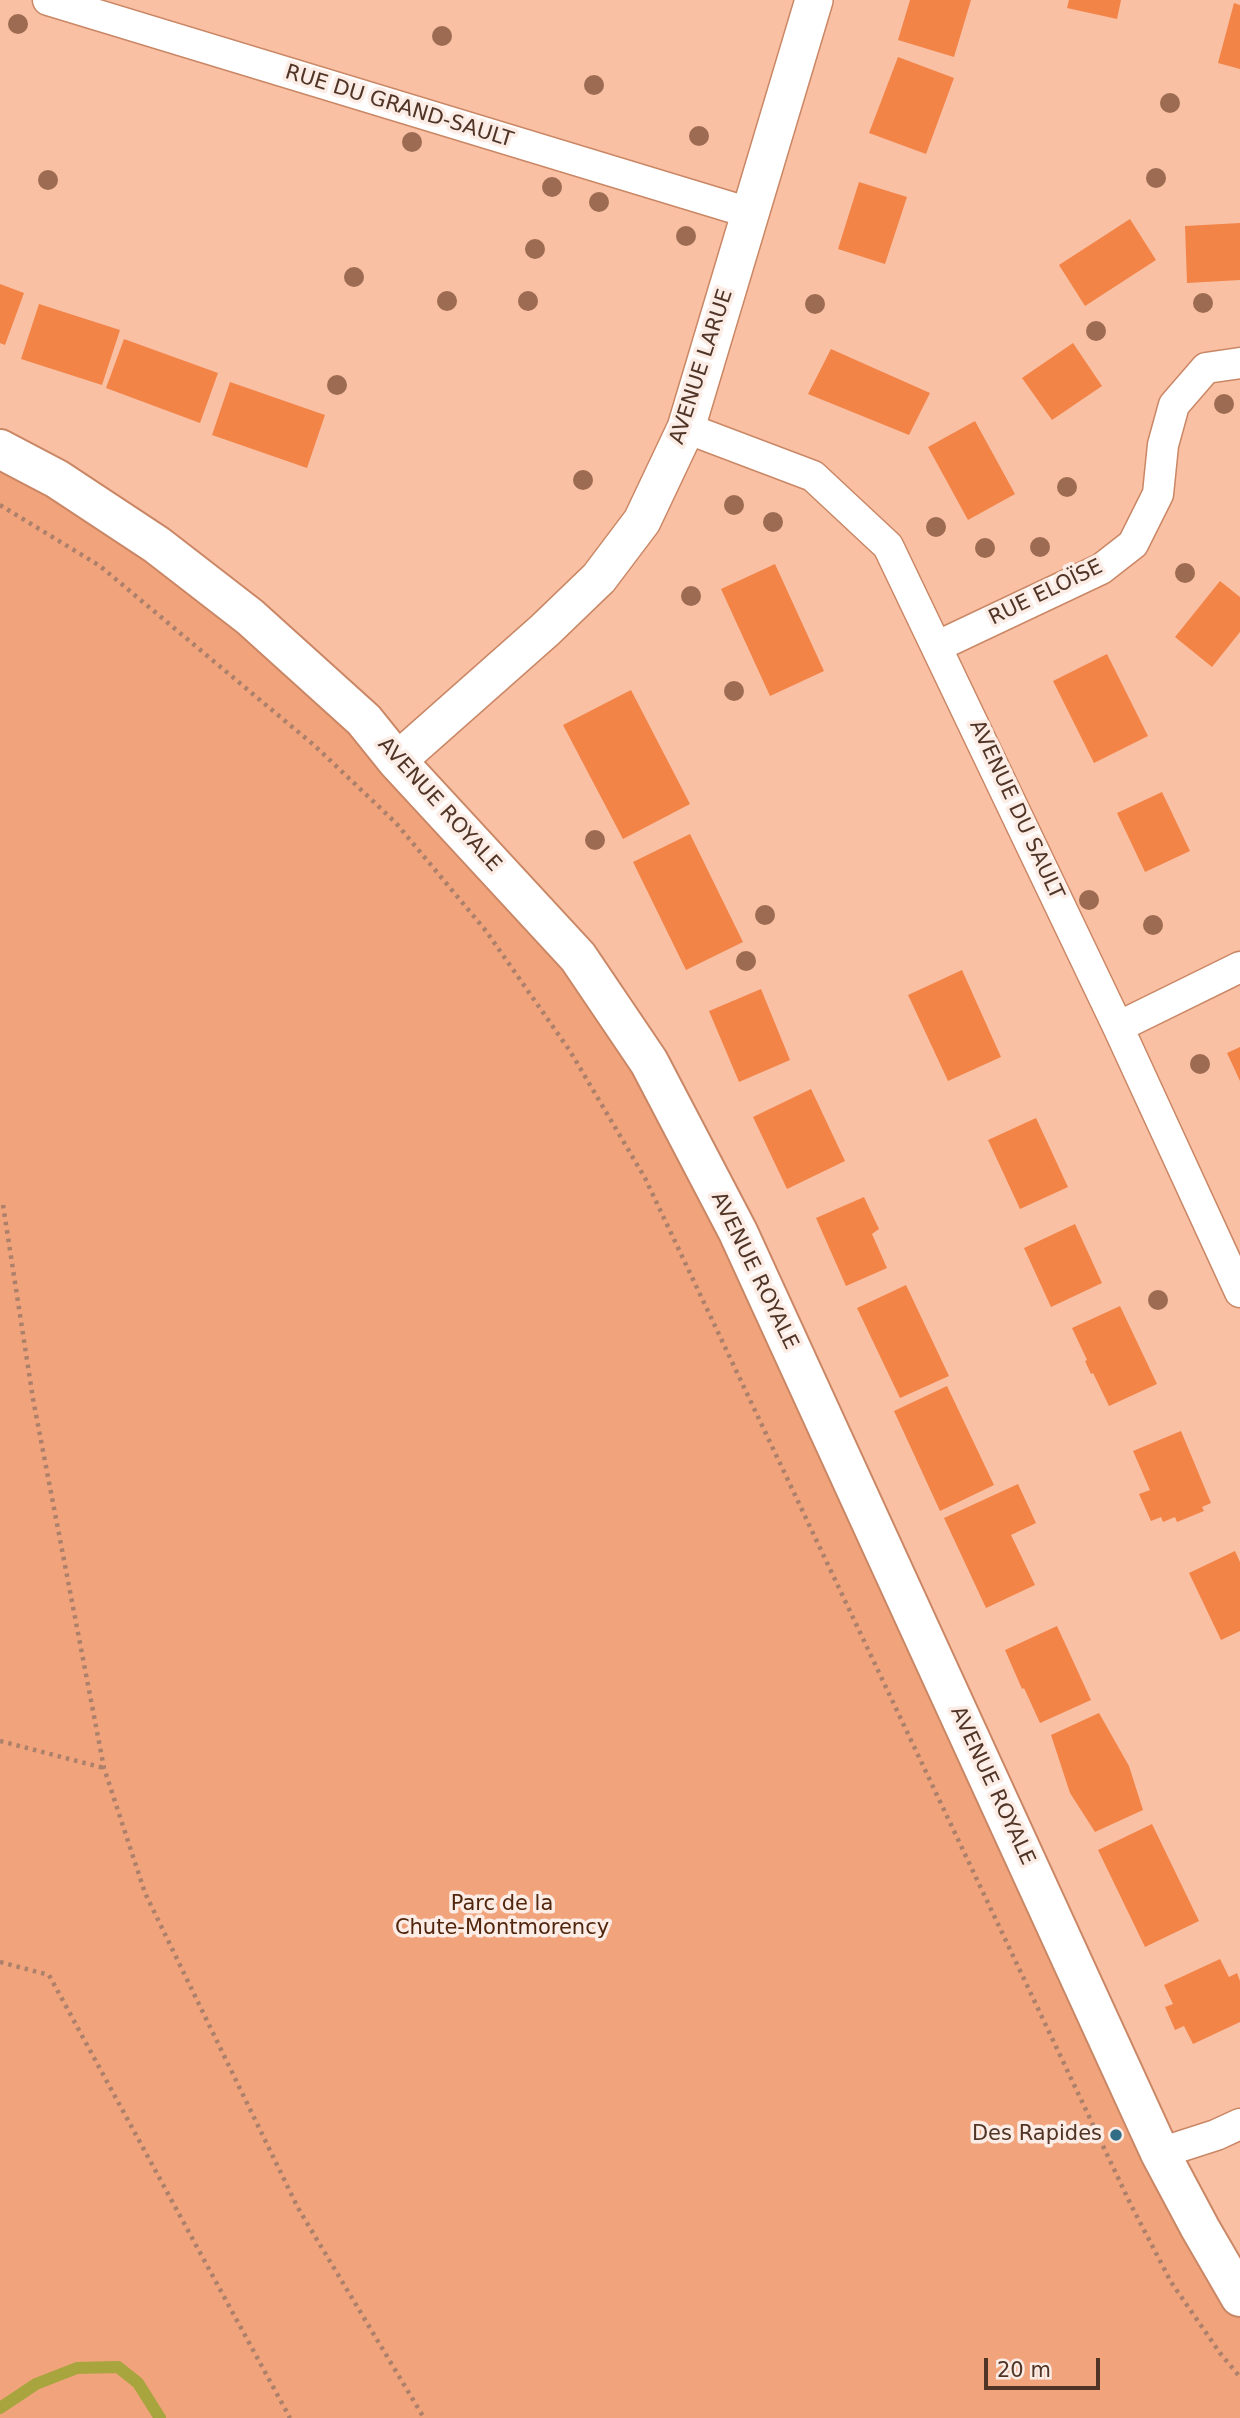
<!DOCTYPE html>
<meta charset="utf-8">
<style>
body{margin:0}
#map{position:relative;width:1240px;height:2418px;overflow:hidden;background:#f9c0a4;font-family:"DejaVu Sans",sans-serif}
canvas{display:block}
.scale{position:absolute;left:984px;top:2358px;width:116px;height:32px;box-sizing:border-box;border:4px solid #503426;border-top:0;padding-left:9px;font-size:21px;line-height:24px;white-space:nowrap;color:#503426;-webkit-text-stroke:5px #fbece5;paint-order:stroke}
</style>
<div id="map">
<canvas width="1240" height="2418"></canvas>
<div class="scale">20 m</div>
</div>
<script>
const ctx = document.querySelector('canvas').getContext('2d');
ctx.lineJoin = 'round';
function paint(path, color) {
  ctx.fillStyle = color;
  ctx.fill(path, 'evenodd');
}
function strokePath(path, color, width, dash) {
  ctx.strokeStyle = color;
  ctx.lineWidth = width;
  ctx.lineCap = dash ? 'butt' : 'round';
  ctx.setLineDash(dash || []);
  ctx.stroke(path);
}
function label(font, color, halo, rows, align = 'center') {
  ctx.font = font + ' "DejaVu Sans",sans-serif';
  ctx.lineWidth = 7;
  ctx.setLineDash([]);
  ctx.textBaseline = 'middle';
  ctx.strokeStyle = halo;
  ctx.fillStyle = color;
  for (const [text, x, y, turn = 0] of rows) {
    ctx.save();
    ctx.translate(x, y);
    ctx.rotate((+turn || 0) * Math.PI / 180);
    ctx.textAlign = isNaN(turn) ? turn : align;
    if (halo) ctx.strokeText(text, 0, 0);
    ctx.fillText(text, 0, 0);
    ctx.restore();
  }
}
paint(new Path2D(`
 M0,449L250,617L649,1062L1240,2297V2418H0Z`), '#f1a37c');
strokePath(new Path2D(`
 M0,2408L36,2384L77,2368L118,2367L138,2383L160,2418`), '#a8a43e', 12);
paint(new Path2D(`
 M910,0H971L954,57L898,40Z
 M1069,0H1121L1117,19L1067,8Z
 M1234,3L1240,5V69L1218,63Z
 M898,57L954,78L926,154L869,133Z
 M859,182L907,197L885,264L838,249Z
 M1130,219L1156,260L1085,306L1059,265Z
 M1240,223V280L1187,283L1185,226Z
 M0,284L24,293L5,345L0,343Z
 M39,304L120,330L102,385L21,359Z
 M124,339L218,373L200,423L106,388Z
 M1073,343L1102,386L1052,420L1022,378Z
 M831,349L930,393L909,435L808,394Z
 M230,382L325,415L307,468L212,435Z
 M975,421L1015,494L968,520L928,447Z
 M775,564L824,671L770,696L721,589Z
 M1220,581L1240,597V632L1212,667L1175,637Z
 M1107,654L1148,736L1094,763L1053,681Z
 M631,690L690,804L623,839L563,725Z
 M1162,792L1190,851L1145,872L1117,813Z
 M690,834L743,942L686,970L633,862Z
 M962,970L1001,1057L948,1081L908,995Z
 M761,989L790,1060L739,1082L709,1011Z
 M1240,1047V1081L1227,1053Z
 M811,1089L845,1161L787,1189L753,1117Z
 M1036,1118L1068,1187L1020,1209L988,1140Z
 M864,1197L879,1229L872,1234L887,1268L846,1286L816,1218Z
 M1075,1224L1102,1283L1051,1307L1024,1248Z
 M906,1285L949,1376L900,1398L857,1308Z
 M1120,1306L1157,1384L1109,1406L1093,1373L1091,1374L1085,1361L1087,1360L1072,1328Z
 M947,1386L994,1485L940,1511L894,1411Z
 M1181,1431L1211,1503L1202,1507L1204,1511L1177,1522L1175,1517L1163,1522L1161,1517L1151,1521L1139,1494L1150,1490L1133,1451Z
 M1018,1484L1036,1523L1011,1535L1035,1585L986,1608L944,1518Z
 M1235,1551L1240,1562V1631L1221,1640L1189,1573Z
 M1057,1626L1091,1700L1040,1723L1024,1688L1022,1689L1005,1650Z
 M1099,1713L1129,1766L1143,1810L1095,1832L1070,1793L1051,1735Z
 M1152,1824L1199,1921L1145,1947L1098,1850Z
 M1220,1959L1229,1977L1237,1973L1240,1981V2022L1193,2044L1184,2026L1175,2030L1165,2007L1173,2004L1164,1985Z`), '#f28448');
const minor = new Path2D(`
 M48,0L750,213
 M686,428L813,476L888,546L1118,1027L1240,1292
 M938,646L1101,569L1133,544L1158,494L1163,445L1174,405L1206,368L1240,363
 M1118,1027L1240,967
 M1160,2153L1216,2135L1240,2124`);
const tertiary = new Path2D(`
 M397,761L545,630L599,578L642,521L686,428L814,0`);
const secondary = new Path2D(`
 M0,449L57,479L157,545L250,617L364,720L397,761L578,957L649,1062L738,1232L1160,2153L1200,2228L1240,2297`);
strokePath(minor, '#ca8765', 33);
strokePath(tertiary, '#ca8765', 40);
strokePath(secondary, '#ca8765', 42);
strokePath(new Path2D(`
 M0,505L100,566L315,746L396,823L486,931L570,1051L645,1178L1130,2203L1171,2282L1220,2353L1240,2377
 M3,1205L33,1399L104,1768L145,1893L298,2208L424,2418
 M0,1741L104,1768
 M0,1962L49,1975L290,2418`), '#ac806a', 4.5, [3.5, 5]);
strokePath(minor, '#fff', 30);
strokePath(tertiary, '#fff', 37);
strokePath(secondary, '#fff', 38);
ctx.fillStyle = '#9d6b51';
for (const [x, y] of [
 [18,24],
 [442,36],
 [594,85],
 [1170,103],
 [699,136],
 [412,142],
 [1156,178],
 [48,180],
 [552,187],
 [599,202],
 [686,236],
 [535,249],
 [354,277],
 [447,301],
 [528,301],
 [1203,303],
 [815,304],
 [1096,331],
 [337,385],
 [1224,404],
 [583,480],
 [1067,487],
 [734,505],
 [773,522],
 [936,527],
 [1040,547],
 [985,548],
 [1185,573],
 [691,596],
 [734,691],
 [595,840],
 [1089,900],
 [765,915],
 [1153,925],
 [746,961],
 [1200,1064],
 [1158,1300]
]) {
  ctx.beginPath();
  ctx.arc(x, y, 10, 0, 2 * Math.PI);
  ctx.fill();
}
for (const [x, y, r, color] of [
 [1116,2135,7,"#316d85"]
]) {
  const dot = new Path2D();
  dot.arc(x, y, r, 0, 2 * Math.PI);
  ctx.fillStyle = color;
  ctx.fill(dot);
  strokePath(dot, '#fbece5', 2.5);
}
label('21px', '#503426', '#fbece5', [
 ["RUE DU GRAND-SAULT",399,107,17],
 ["AVENUE LARUE",702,367,-72],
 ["RUE ELOÏSE",1046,593,-26],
 ["AVENUE ROYALE",439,805,48],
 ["AVENUE DU SAULT",1016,810,65],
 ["AVENUE ROYALE",754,1271,64],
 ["AVENUE ROYALE",992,1786,65]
]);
label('21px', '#51260d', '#fbece5', [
 ["Parc de la",502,1905],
 ["Chute-Montmorency",502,1929]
]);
label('21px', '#503426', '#fbece5', [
 ["Des Rapides",1102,2135]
], 'right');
</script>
